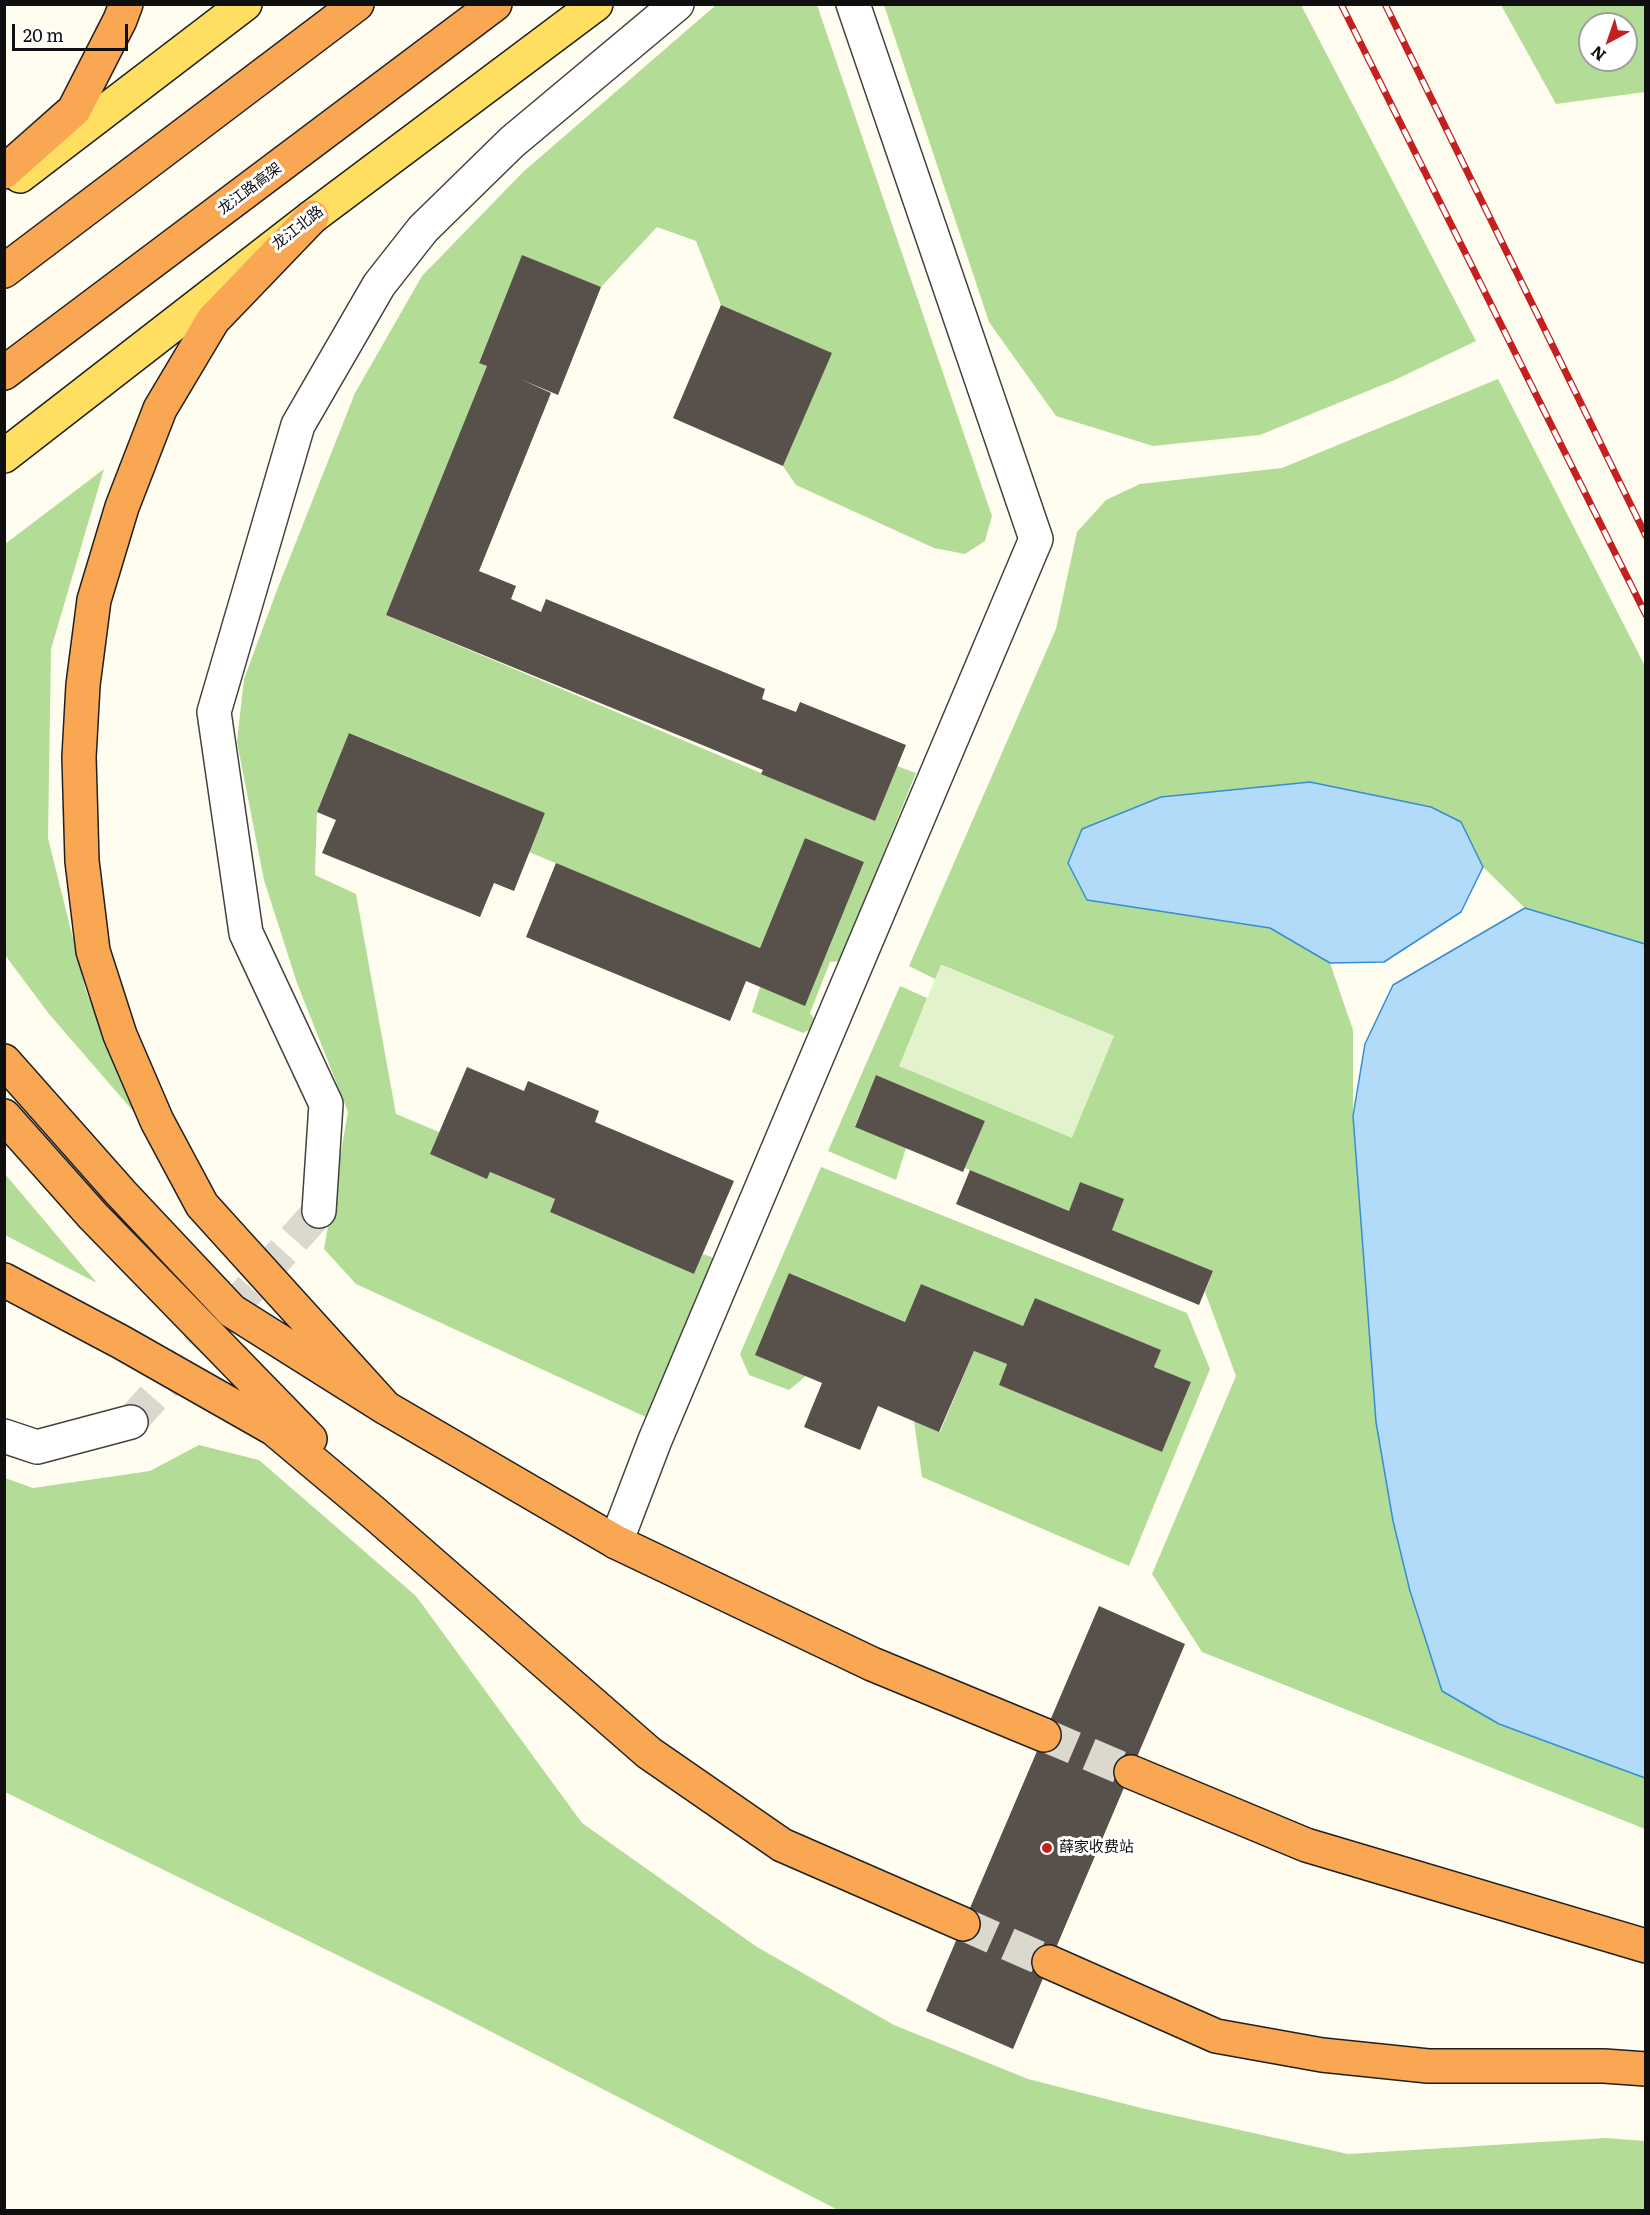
<!DOCTYPE html>
<meta charset="utf-8">
<style>
body{margin:0}
#map{position:relative;width:1650px;height:2215px;overflow:hidden;background:#fffdf0;font-family:Literata,serif}
canvas{display:block}
.frame{position:absolute;inset:0;border:6px solid #0f0f0f;pointer-events:none}
.north{position:absolute;left:1578px;top:12px;width:60px;height:60px;box-sizing:border-box;background:#fff;border:2px solid #9f9f9f;border-radius:50%;rotate:220deg;font-size:16px;font-weight:700;line-height:24px;text-align:center;color:#0f0f0f}
.north::after{content:'';display:block;margin:auto;width:21px;height:27px;background:#c52020;clip-path:polygon(50% 0,100% 100%,50% 72%,0 100%)}
.scale{position:absolute;left:12px;top:24px;width:116px;height:27px;box-sizing:border-box;border:3px solid #0f0f0f;border-top:0;padding-left:8px;font-size:18px;line-height:21px;white-space:nowrap;color:#0f0f0f;-webkit-text-stroke:4px #fff;paint-order:stroke}
</style>
<div id="map">
<canvas width="1650" height="2215"></canvas>
<div class="frame"></div>
<div class="north">N</div>
<div class="scale">20 m</div>
</div>
<script>
const ctx = document.querySelector('canvas').getContext('2d');
ctx.lineJoin = 'round';
function paint(path, color) {
  ctx.fillStyle = color;
  ctx.fill(path, 'evenodd');
}
function strokePath(path, color, width, dash) {
  ctx.strokeStyle = color;
  ctx.lineWidth = width;
  ctx.lineCap = dash ? 'butt' : 'round';
  ctx.setLineDash(dash || []);
  ctx.stroke(path);
}
function label(font, color, halo, rows, align = 'center') {
  ctx.font = font + ' Literata,"Noto Sans SC",serif';
  ctx.lineWidth = 6;
  ctx.setLineDash([]);
  ctx.textBaseline = 'middle';
  ctx.strokeStyle = halo;
  ctx.fillStyle = color;
  for (const [text, x, y, turn = 0] of rows) {
    ctx.save();
    ctx.translate(x, y);
    ctx.rotate((+turn || 0) * Math.PI / 180);
    ctx.textAlign = isNaN(turn) ? turn : align;
    if (halo) ctx.strokeText(text, 0, 0);
    ctx.fillText(text, 0, 0);
    ctx.restore();
  }
}
paint(new Path2D(`
 M716,5H817L992,516L985,541L965,554L934,548L796,485L783,466L831,353L721,305L696,241L657,227L601,287L522,256L479,362L489,367L386,615L875,821L897,766L916,773L840,961L830,962L810,1013L815,1020L811,1029L803,1033L752,1012L760,987L805,1005L864,862L805,838L760,948L529,852L545,813L350,733L317,812L315,875L356,894L396,1114L439,1132L487,1178L490,1172L555,1199L550,1212L694,1274L703,1254L717,1259L648,1418L356,1284L324,1249L348,1112L297,983L264,880L237,742L244,679L277,590L355,393L422,276L523,172Z
 M884,5H1301L1476,341L1397,379L1260,435L1153,446L1056,416L989,322Z
 M1501,5H1645V92L1556,104ZM1590,24H1626V60H1590Z
 M1498,379L1645,666V944L1525,908L1483,867L1461,822L1190,915L1270,928L1330,963L1353,1030V1116L1376,1422L1393,1521L1410,1591L1442,1691L1499,1724L1645,1778V1829L1202,1652L1152,1574L1236,1376L1205,1292L1213,1271L1112,1230L1080,1182L1069,1211L965,1168L985,1121L876,1075L855,1126L906,1148L896,1180L828,1151L900,986L927,998L900,1067L1114,1036L942,965L935,979L909,966L1056,629L1077,532L1106,500L1140,484L1282,468Z
 M104,469L51,649L48,838L86,991L140,1119L49,1014L5,955V544Z
 M821,1167L1187,1313L1210,1369L1129,1566L922,1477L914,1421L940,1432L974,1351L1007,1364L1000,1385L1162,1452L1191,1382L1154,1367L1160,1350L1035,1298L1023,1326L921,1284L905,1322L790,1273L806,1376L789,1390L749,1375L740,1354Z
 M4,1174H5L97,1283L5,1235Z
 M199,1445L259,1460L416,1596L582,1823L757,1947L894,2025L1028,2079L1145,2109L1348,2154L1606,2138L1645,2141V2210H838L445,2008L5,1792V1478L33,1488L150,1471Z`), '#b3dd96');
paint(new Path2D(`
 M941,965L1114,1036L1072,1138L899,1066Z`), '#e2f2ca');
const water = new Path2D(`
 M1310,782L1431,807L1461,822L1483,867L1461,912L1384,962L1330,963L1270,928L1087,900L1068,863L1082,829L1161,797Z
 M1525,908L1645,944V1778L1499,1724L1442,1691L1410,1591L1393,1521L1376,1422L1353,1116L1365,1044L1393,985Z`);
paint(water, '#b2dbf9');
strokePath(water, '#368dd3', 1.5);
paint(new Path2D(`
 M522,255L601,287L558,395L520,379L551,393L479,571L516,586L511,599L541,612L546,599L765,689L762,699L796,712L800,702L906,745L875,821L761,774L763,770L386,615L487,366L479,363Z
 M721,305L832,353L783,466L673,418Z
 M349,733L545,813L514,891L494,883L480,917L322,853L336,820L317,812Z
 M805,838L864,862L805,1006L746,981L730,1021L526,937L556,863L760,948Z
 M467,1067L524,1091L528,1081L599,1111L595,1122L734,1181L694,1274L550,1212L555,1199L490,1172L487,1179L430,1154Z
 M876,1075L985,1121L963,1172L855,1127Z
 M970,1170L1069,1211L1080,1182L1124,1199L1112,1230L1213,1271L1199,1305L956,1204Z
 M789,1273L905,1322L921,1284L1023,1326L1035,1298L1161,1350L1154,1367L1191,1382L1162,1452L999,1385L1007,1364L974,1351L939,1432L878,1406L860,1450L804,1427L822,1383L755,1355Z
 M1099,1606L1185,1644L1013,2049L926,2011Z`), '#58504a');
strokePath(new Path2D(`
 M131,1422L319,1211`), '#dbd9ce', 33, [33, 16]);
strokePath(new Path2D(`
 M1044,1735L1131,1772
 M963,1924L1049,1962`), '#dbd9ce', 33, [33, 16]);
const minor = new Path2D(`
 M319,1211L326,1104L246,933L214,712L298,425L379,285L423,229L512,142L677,4
 M4,1436L37,1447L131,1422
 M616,1542L655,1440L1036,539L853,4`);
const major = new Path2D(`
 M20,176L245,4
 M4,456L312,217L596,4`);
const highway = new Path2D(`
 M4,172L74,110L120,20L126,4
 M312,217L213,320L160,409L122,507L94,600L83,685L79,757L82,861L93,951L120,1035L157,1121L202,1205L386,1408
 M4,271L357,4
 M4,373L495,4
 M4,1061L121,1193L232,1311L386,1408L616,1542L872,1664L1044,1735
 M4,1116L93,1216L310,1439
 M4,1280L121,1342L274,1429L374,1513L649,1753L782,1845L963,1924
 M1131,1772L1306,1845L1646,1946
 M1049,1962L1216,2036L1322,2055L1428,2066H1604L1646,2069`);
strokePath(minor, '#424242', 36);
strokePath(major, '#202020', 36);
strokePath(highway, '#202020', 36);
strokePath(minor, '#fff', 33);
strokePath(major, '#fedf62', 33);
strokePath(highway, '#faa753', 33);
const rail = new Path2D(`
 M1341,4L1646,615
 M1385,4L1646,536`);
strokePath(rail, '#c52020', 7);
strokePath(rail, '#fff', 4.5, [14]);
for (const [x, y, r, color] of [
 [1047,1848,6,"#c52020"]
]) {
  const dot = new Path2D();
  dot.arc(x, y, r, 0, 2 * Math.PI);
  ctx.fillStyle = color;
  ctx.fill(dot);
  strokePath(dot, '#fff', 2);
}
label('15px', '#0f0f0f', '#fff', [
 ["龙江路高架",250,189,-37],
 ["龙江北路",298,228,-38]
]);
label('15px', '#0f0f0f', '#fff', [
 ["薛家收费站",1059,1848]
], 'left');
</script>
